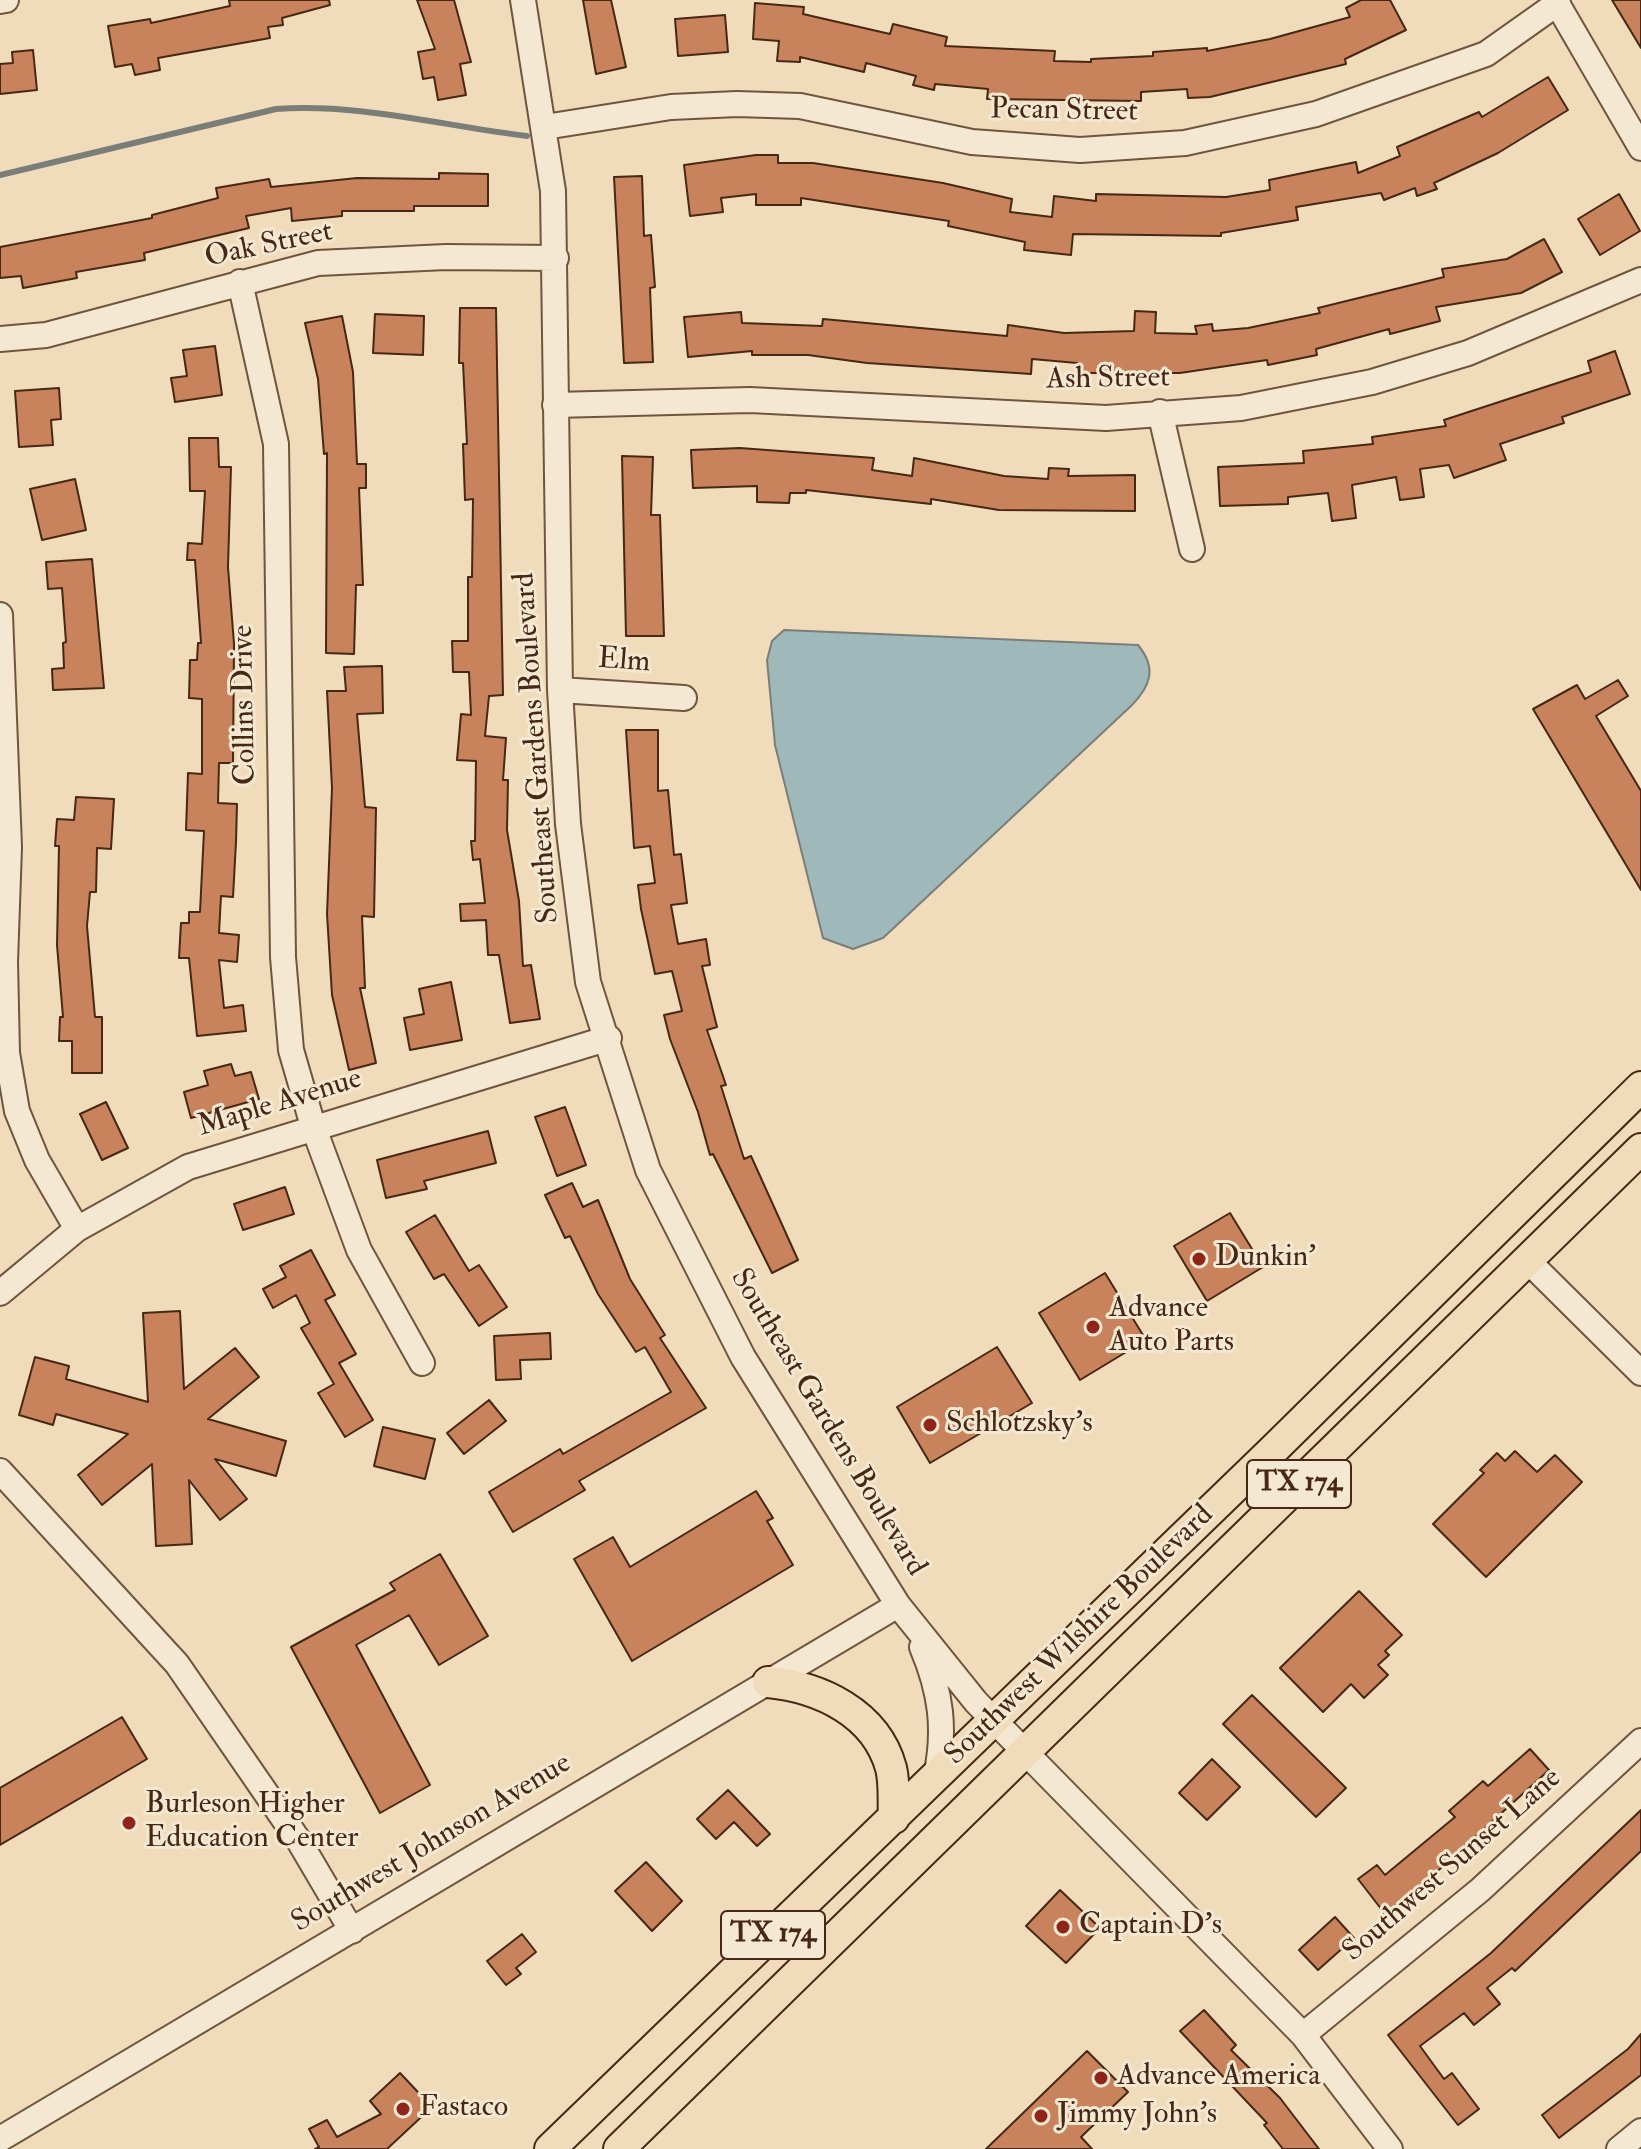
<!DOCTYPE html>
<style>
body{margin:0}
canvas{display:block;background:#f0dbbb}
</style>
<canvas width="1641" height="2149"></canvas>
<script>
const ctx = document.querySelector('canvas').getContext('2d');
ctx.lineJoin = 'round';
function paint(path, color) {
  ctx.fillStyle = color;
  ctx.fill(path, 'evenodd');
}
function strokePath(path, color, width, dash) {
  ctx.strokeStyle = color;
  ctx.lineWidth = width;
  ctx.lineCap = dash ? 'butt' : 'round';
  ctx.setLineDash(dash || []);
  ctx.stroke(path);
}
function label(font, color, halo, rows, align = 'center') {
  ctx.font = font + ' "IM FELL Double Pica",serif';
  ctx.lineWidth = 6;
  ctx.setLineDash([]);
  ctx.textBaseline = 'middle';
  ctx.strokeStyle = halo;
  ctx.fillStyle = color;
  for (const [text, x, y, turn = 0] of rows) {
    ctx.save();
    ctx.translate(x, y);
    ctx.rotate((+turn || 0) * Math.PI / 180);
    ctx.textAlign = isNaN(turn) ? turn : align;
    if (halo) ctx.strokeText(text, 0, 0);
    ctx.fillText(text, 0, 0);
    ctx.restore();
  }
}
const water = new Path2D(`
 M784,630L1138,645C1157,668 1151,686 1131,706L883,938L853,949L823,938L775,745L767,660L772,641Z`);
paint(water, '#9fb8ba');
strokePath(water, '#7b7e78', 2);
strokePath(new Path2D(`
 M0,175L276,109C359,103 444,126 527,136`), '#7b7e78', 6);
const building = new Path2D(`
 M229,0H329L330,5L282,18L283,25L268,27L270,38L158,58L160,70L135,75L132,64L115,67L108,26L150,19L151,23L230,6Z
 M417,0H454L471,62L460,64L466,95L438,100L434,77L423,79L418,52L435,49Z
 M583,0H611L626,67L596,74Z
 M1361,0H1390L1406,30L1345,59L1346,64L1210,97L1188,98L1187,89L1141,92V101L987,99L988,89L935,84L934,90L913,85L916,76L866,63L864,72L800,57V62L777,61L779,41L753,39L755,3L804,7L803,14L890,34L893,24L947,37L945,46L1055,51L1054,61L1091,62V59L1153,56V52L1207,48V51L1270,39L1350,17L1346,8Z
 M1612,0H1641V48Z
 M725,15L728,52L678,56L675,19Z
 M33,50L37,90L0,94V64L13,63L12,52Z
 M1548,77L1568,110L1498,153L1434,183L1437,189L1417,196L1415,188L1384,200L1381,193L1296,207L1298,220L1221,233V236L1073,234L1071,255L1024,250L1025,242L948,226L949,221L801,198V205H756V194L721,198L723,212L690,216L684,165L756,155H778V163H813L943,183L1012,199L1010,212L1052,217L1054,196L1096,201V194L1226,197L1270,190L1269,180L1356,162L1358,173L1400,156L1397,147L1479,112L1482,117Z
 M439,173L488,174V206H414V211H342V216L292,221L291,208L246,216L249,228L144,253L145,260L76,272L77,278L23,288L21,276L0,278V247L152,218V215L218,198L216,188L269,179L271,187L357,178L439,179Z
 M642,176L644,236L651,235L655,287L650,288L653,362L624,363L614,177Z
 M1619,194L1640,231L1600,255L1578,219Z
 M1544,239L1562,272L1521,293L1436,307L1440,321L1390,334L1389,329L1316,349L1317,355L1268,365L1267,360L1180,373H1077V363L1032,359L1031,374L867,363L808,355H752V351L688,357L684,317L741,312L742,323L822,326L823,319L1007,336L1008,325L1064,333L1134,331L1135,311L1156,312L1155,333L1197,334L1195,326L1212,324L1213,331L1248,328L1320,313L1318,308L1444,277L1442,269L1507,259Z
 M460,308H496L503,695L489,696L485,736L506,738L503,780H508L507,830L519,901L523,966L531,965L540,1019L510,1023L499,955H488L486,920L461,921L460,904L485,903L480,859L473,860L471,841H475L476,761L457,760L461,714L471,715L469,672H453L452,641H468V577H472L473,499L465,500L463,444H467L463,363H459Z
 M375,314L424,316L423,355L373,353Z
 M342,316L353,372L357,464H366V488H359L363,585H356L354,654L326,653L327,453L324,454L318,379L305,323Z
 M215,346L222,395L175,402L171,378L187,376L183,350Z
 M1615,351L1630,394L1562,417L1564,423L1500,444L1506,460L1454,478L1449,465L1420,469L1424,497L1400,500L1396,477L1352,485L1356,518L1332,521L1328,493L1288,497V504L1220,506L1218,467L1304,463L1303,451L1373,444L1372,437L1446,426L1444,420L1591,372L1588,361Z
 M59,388L61,419L51,420L53,445L19,447L15,391Z
 M189,438H218L219,467H231L228,567L234,644L233,763H219L218,803L237,804L236,842L233,897L221,896L219,933L239,935L237,962L219,960L224,1008L243,1005L246,1031L197,1036L189,958H179L181,923H189V912H200L204,831L186,830L188,773L202,774V699L189,698L190,660H197L198,643H201L195,560H187L188,543L202,544L205,491H190Z
 M740,448L874,458L872,470L912,476L914,458L1004,476L1048,479L1049,468L1069,469L1068,476L1135,475V511L999,510L931,499V504L806,490V493H790L789,503L757,502V486L693,488L691,450Z
 M622,456L653,457L651,515H660L664,636H626Z
 M75,479L86,530L42,540L30,489Z
 M92,559L104,688L53,690L52,669L64,668L63,643L66,642L62,588L48,589L46,562Z
 M382,666L383,713L357,714L365,807L376,808L374,917L362,916L365,988H360L376,1063L349,1070L332,995L327,914L332,788L327,691H346L344,667Z
 M1618,680L1628,696L1596,716L1641,791V890L1533,709L1577,685L1585,699Z
 M626,730H658V791L668,790L674,855L681,854L687,903L671,905L678,944L706,939L710,965L702,966L717,1027L707,1030L726,1085L721,1086L744,1159L751,1156L798,1260L772,1273L713,1154L710,1155L698,1112L670,1039L664,1015L682,1011L672,971L655,974L641,909L638,885L655,883L650,846L634,848Z
 M76,797L114,799L111,849L97,848L96,892H90L87,926L95,1017H102V1073H72V1041H59L60,1017H63L57,945L59,846H55L57,819L74,820Z
 M451,982L462,1040L410,1050L404,1018L424,1014L419,989Z
 M231,1064L235,1076L251,1072L259,1099L191,1118L184,1092L208,1085L204,1071Z
 M106,1102L128,1148L102,1160L80,1114Z
 M565,1107L586,1165L557,1176L535,1117Z
 M488,1131L496,1163L424,1181L427,1189L386,1198L377,1160Z
 M572,1183L583,1207L598,1200L630,1279L665,1335L660,1338L706,1408L579,1481L585,1490L513,1532L489,1492L560,1449L563,1454L671,1392L645,1347L636,1352L598,1294L570,1236L565,1238L545,1195Z
 M285,1187L294,1214L243,1230L234,1204Z
 M1230,1213L1263,1267L1207,1301L1174,1246Z
 M435,1215L469,1271L479,1265L507,1307L479,1326L444,1274L434,1279L406,1232Z
 M311,1250L335,1295L325,1300L356,1354L339,1363L373,1420L345,1437L318,1393L334,1384L301,1328L310,1323L296,1295L273,1308L263,1289L286,1277L280,1266Z
 M1105,1273L1146,1340L1080,1380L1039,1313Z
 M180,1311L184,1389L235,1348L259,1377L208,1419L286,1441L276,1476L215,1459L247,1499L220,1520L189,1480L192,1544L156,1546L152,1464L102,1505L78,1475L128,1434L56,1414L53,1425L19,1415L35,1357L69,1366L66,1379L148,1402L143,1313Z
 M550,1333L551,1359L520,1360L521,1379L496,1380L494,1336Z
 M997,1347L1032,1403L930,1463L897,1407Z
 M489,1400L506,1421L464,1454L447,1433Z
 M383,1427L435,1439L425,1479L374,1466Z
 M1515,1451L1537,1472L1555,1455L1582,1482L1486,1577L1433,1524L1484,1473L1480,1470L1497,1453L1505,1461Z
 M756,1491L773,1518L767,1521L793,1565L632,1661L574,1559L613,1537L630,1567Z
 M440,1554L488,1636L439,1665L409,1615L356,1645L430,1785L380,1813L291,1647L395,1590L390,1583Z
 M1359,1591L1402,1635L1385,1651L1389,1655L1378,1665L1388,1675L1364,1698L1351,1684L1323,1712L1280,1668Z
 M1252,1695L1346,1788L1316,1817L1223,1724Z
 M122,1717L147,1759L0,1845V1788Z
 M1530,1749L1549,1770L1421,1886L1385,1914L1358,1879L1377,1865L1385,1875L1455,1817L1449,1811L1483,1781L1488,1786Z
 M1212,1759L1240,1787L1207,1820L1179,1793Z
 M728,1790L770,1834L757,1846L734,1822L716,1839L697,1819Z
 M1641,1810V1851L1515,1971L1512,1968L1487,1988L1500,2004L1474,2025L1464,2013L1420,2046L1444,2079L1452,2073L1479,2109L1458,2125L1388,2035L1491,1953Z
 M646,1862L682,1901L652,1931L615,1891Z
 M1060,1890L1100,1928L1066,1963L1026,1926Z
 M1335,1917L1354,1938L1318,1970L1299,1950Z
 M522,1934L536,1952L516,1968L521,1974L506,1985L487,1961Z
 M1204,2010L1236,2045L1231,2050L1280,2098L1319,2149H1283L1264,2125L1267,2123L1180,2031Z
 M1641,2034V2075L1559,2138L1542,2115L1628,2049Z
 M1087,2051L1128,2092L1081,2137L1092,2149H986Z
 M400,2073L432,2107L387,2149H315L319,2147L309,2129L327,2120L337,2137L381,2114L370,2101Z`);
paint(building, '#c8835d');
strokePath(building, '#462814', 2);
const minor = new Path2D(`
 M523,0L553,191L560,690L568,824L588,982L648,1170L743,1357L898,1605L976,1702L1303,2035L1390,2149
 M1555,0L1641,148
 M0,1L6,0
 M545,127L671,107L737,104L800,106L972,142L1080,150L1185,143L1316,114L1486,54L1558,3
 M240,282L276,444L283,957L291,1050L313,1126L359,1250L422,1363
 M0,339L46,335L318,263L446,257L556,258
 M555,405L750,400L1106,418L1241,408L1372,382L1468,353L1641,280
 M1160,412L1192,549
 M0,615L9,847L5,962L7,1053L17,1111L37,1160L77,1229
 M560,690L684,698
 M1526,1259L1641,1373
 M0,1293L77,1229L188,1167L609,1038
 M0,1471L177,1664L299,1841L352,1931
 M922,1647C941,1692 946,1729 936,1777
 M1303,2035L1480,1890L1641,1741
 M0,2139L898,1605
 M1619,2149L1641,2131`);
const major = new Path2D(`
 M768,1682C820,1687 876,1713 891,1768C895,1783 893,1802 894,1818
 M550,2149L1273,1450L1641,1087
 M619,2149L1641,1149`);
strokePath(minor, '#70553e', 28);
strokePath(major, '#462814', 34);
strokePath(minor, '#f5e8d3', 24);
strokePath(major, '#f0dbbb', 30);
for (const [x, y, r, color] of [
 [1199,1259,8,"#8f2418"],
 [1093,1327,8,"#8f2418"],
 [930,1425,8,"#8f2418"],
 [129,1823,8,"#8f2418"],
 [1063,1927,8,"#8f2418"],
 [1101,2078,8,"#8f2418"],
 [403,2109,8,"#8f2418"],
 [1041,2116,8,"#8f2418"]
]) {
  const dot = new Path2D();
  dot.arc(x, y, r, 0, 2 * Math.PI);
  ctx.fillStyle = color;
  ctx.fill(dot);
  strokePath(dot, '#f5e8d3', 3);
}
for (const [x, y, w] of [
 [1299,1484,104],
 [773,1935,104]
]) {
  const box = new Path2D();
  box.roundRect(x - w / 2, y - 24, w, 48, 6);
  ctx.fillStyle = '#f5e8d3';
  ctx.fill(box);
  strokePath(box, '#462814', 2);
}
label('bold 28px', '#462814', null, [
 ["TX 174",1299,1484],
 ["TX 174",773,1935]
]);
label('30px', '#462814', '#f5e8d3', [
 ["Pecan Street",1064,112,1],
 ["Oak Street",269,246,-12],
 ["Ash Street",1108,380,-1],
 ["Elm",624,662,4],
 ["Collins Drive",246,705,-91],
 ["Southeast Gardens Boulevard",538,748,-94],
 ["Maple Avenue",280,1104,-17],
 ["Southeast Gardens Boulevard",827,1423,59],
 ["Southwest Wilshire Boulevard",1080,1636,-44],
 ["Southwest Johnson Avenue",432,1844,-31],
 ["Southwest Sunset Lane",1453,1866,-41]
]);
label('30px', '#462814', '#f5e8d3', [
 ["Dunkin'",1215,1259],
 ["Advance",1109,1310],
 ["Auto Parts",1109,1344],
 ["Schlotzsky's",946,1425],
 ["Burleson Higher",145,1806],
 ["Education Center",145,1840],
 ["Captain D's",1079,1927],
 ["Advance America",1117,2078],
 ["Fastaco",419,2109],
 ["Jimmy John's",1057,2116]
], 'left');
</script>
